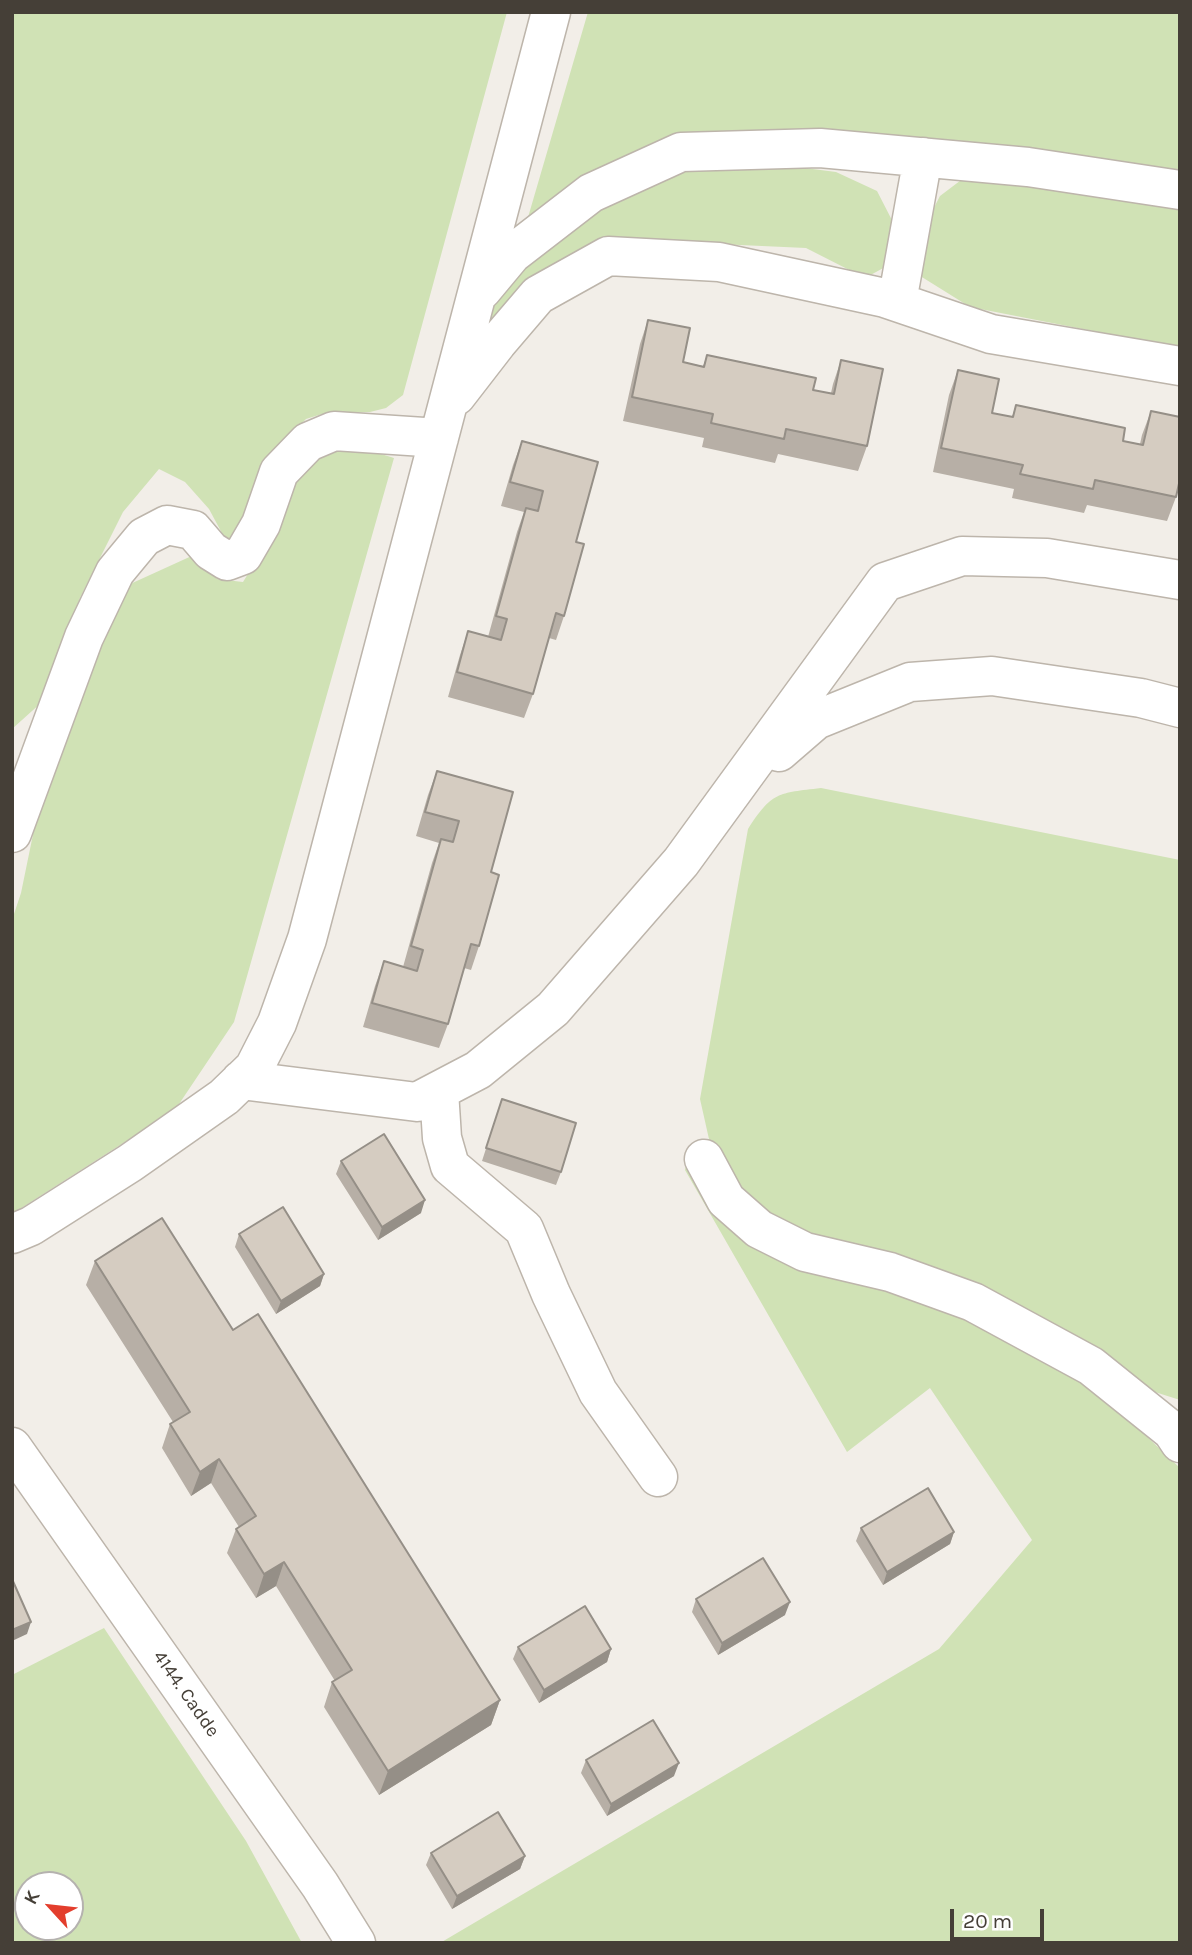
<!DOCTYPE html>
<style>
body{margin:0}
#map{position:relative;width:1192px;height:1955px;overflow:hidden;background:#f2eee8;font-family:Karla,sans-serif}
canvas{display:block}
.frame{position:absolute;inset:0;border:14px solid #453f37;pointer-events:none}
.north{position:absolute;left:14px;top:1871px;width:70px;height:70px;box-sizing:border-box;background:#fff;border:2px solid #b5b2af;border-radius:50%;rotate:297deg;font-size:19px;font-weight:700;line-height:28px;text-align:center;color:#453f37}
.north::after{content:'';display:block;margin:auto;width:24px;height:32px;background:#e33e2d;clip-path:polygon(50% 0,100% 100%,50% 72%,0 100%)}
.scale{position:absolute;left:950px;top:1909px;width:94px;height:32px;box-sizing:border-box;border:4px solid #453f37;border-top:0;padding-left:9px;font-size:21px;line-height:24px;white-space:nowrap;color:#453f37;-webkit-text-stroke:5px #fff;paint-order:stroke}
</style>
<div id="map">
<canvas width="1192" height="1955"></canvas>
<div class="frame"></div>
<div class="north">K</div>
<div class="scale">20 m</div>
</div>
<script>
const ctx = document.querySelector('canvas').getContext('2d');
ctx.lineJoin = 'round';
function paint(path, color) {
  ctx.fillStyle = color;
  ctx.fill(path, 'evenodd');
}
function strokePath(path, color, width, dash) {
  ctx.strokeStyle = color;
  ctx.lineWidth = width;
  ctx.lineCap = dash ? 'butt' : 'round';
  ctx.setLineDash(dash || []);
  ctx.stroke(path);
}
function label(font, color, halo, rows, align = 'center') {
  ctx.font = font + ' Karla,sans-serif';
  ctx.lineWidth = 5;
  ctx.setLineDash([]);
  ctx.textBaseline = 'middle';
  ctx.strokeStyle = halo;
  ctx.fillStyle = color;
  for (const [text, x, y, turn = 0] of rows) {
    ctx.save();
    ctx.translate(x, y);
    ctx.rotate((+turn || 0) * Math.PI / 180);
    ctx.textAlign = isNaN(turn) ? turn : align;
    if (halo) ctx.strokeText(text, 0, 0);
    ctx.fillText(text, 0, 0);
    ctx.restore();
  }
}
paint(new Path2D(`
 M12,12H507L403,395L386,408L370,412L322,414L306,419L294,431L231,550L209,509L185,482L159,469L123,512L80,598L42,702L12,729Z
 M588,12H1180V182L676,140L524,231Z
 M758,162L836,172L877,191L896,228L887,266L865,278L806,248L674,242L488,327L493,297L532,250L619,184L675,171Z
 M973,171L1180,199V348L970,307L917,274L921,233L940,196Z
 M365,449L394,458L234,1022L175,1110L12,1214V920L21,893L45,776L83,679L128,585L196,554L217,579L243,582L272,535L291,485L321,453Z
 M821,788L1180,860V1400L1136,1386L798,1235L755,1203L725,1176L711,1148L700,1099L748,829C772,792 778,793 821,788Z
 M690,1149L714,1204L895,1285L1082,1375L1180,1468V1943H440L939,1649L1032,1540L930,1388L847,1452L685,1170Z
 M104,1628L246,1841L302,1943H12V1675ZM28,1885H70V1927H28Z`), '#d0e2b5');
const minor = new Path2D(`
 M482,290L512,254L591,193L681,152L820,148L1028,167L1180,190
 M897,302L923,157
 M456,396L497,343L538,295L608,256L719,262L885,298L991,334L1180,366
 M779,752L816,720L910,682L992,676L1141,698L1180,708
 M12,833L84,637L115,572L144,537L167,525L193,530L211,551L227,561L243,555L261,524L279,472L308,442L334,431L439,438
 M241,1080L417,1102L478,1070L553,1009L681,862L885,582L962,556L1047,558L1180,580
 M439,1091L442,1138L450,1166L524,1229L551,1294L598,1392L658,1477
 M704,1159L726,1200L759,1229L805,1252L890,1272L973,1302L1091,1366L1172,1431L1180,1443
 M12,1234L31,1226L130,1163L224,1097L254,1068L277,1023L307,939L551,12
 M12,1447L320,1885L356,1943`);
strokePath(minor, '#bdb5ab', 41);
strokePath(minor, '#fff', 38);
paint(new Path2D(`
 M648,320L683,362L703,366L707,355L813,390L831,393L833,384L841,360L867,446L858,471L778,454L775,463L702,447L704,438L623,421L640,344Z
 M958,370L992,413L1012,417L1016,405L1123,441L1140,444L1142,435L1151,411L1176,497L1167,521L1087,505L1084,513L1012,498L1014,489L933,472L949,395Z
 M522,441L576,542L564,616L556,640L549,638L533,694L524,718L448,697L460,655L468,631L488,637L517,532L524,512L501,506L513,465Z
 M437,771L491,872L479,946L471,970L464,968L448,1024L439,1048L363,1027L375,986L384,961L403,967L432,863L439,843L416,836L428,795Z
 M502,1099L561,1172L556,1185L482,1161Z
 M341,1161L421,1213L378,1240L336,1174Z
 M239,1234L324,1274L320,1286L276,1314L235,1247Z
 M95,1261L233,1330L500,1700L491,1725L379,1795L324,1707L332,1682L335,1681L276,1586L256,1598L227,1553L236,1529L239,1527L211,1483L191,1496L162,1448L170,1424L173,1422L86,1285Z
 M861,1528L954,1532L950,1544L883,1585L856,1541Z
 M696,1599L785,1615L718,1655L692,1612Z
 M518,1647L611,1649L607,1662L539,1703L513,1659Z
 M586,1760L674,1776L607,1816L581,1773Z
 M431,1853L525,1856L520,1869L452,1909L426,1865Z`), '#b7afa6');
paint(new Path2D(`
 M425,1200L421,1213L378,1240L382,1227Z
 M324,1274L320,1286L276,1314L281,1301Z
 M219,1459L211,1483L191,1496L200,1472Z
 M954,1532L950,1544L883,1585L887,1572Z
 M284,1562L276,1586L256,1598L264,1574Z
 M790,1602L785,1615L718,1655L722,1643Z
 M31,1622L27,1634L12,1641V1630Z
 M611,1649L607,1662L539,1703L544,1690Z
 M500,1700L491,1725L379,1795L388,1771Z
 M679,1763L674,1776L607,1816L611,1804Z
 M525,1856L520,1869L452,1909L457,1896Z`), '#958f87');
const building = new Path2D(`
 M648,320L690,328L683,362L704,367L707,355L816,378L813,390L834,394L841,360L883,369L867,446L786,429L784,439L711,423L713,414L632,397Z
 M958,370L999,379L992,413L1013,417L1016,405L1125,428L1123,441L1143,445L1151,411L1180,417V479L1176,497L1095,480L1093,489L1020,474L1023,465L941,448Z
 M522,441L598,462L576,542L584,544L564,616L556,613L533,694L457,672L468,631L501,640L507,619L496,616L526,508L538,511L543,491L510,482Z
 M437,771L513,792L491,872L499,875L479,946L471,944L448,1024L372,1003L384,961L417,971L423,950L411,946L441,839L453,842L459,821L425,812Z
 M502,1099L576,1123L561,1172L486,1148Z
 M384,1134L425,1200L382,1227L341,1161Z
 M283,1207L324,1274L281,1301L239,1234Z
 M162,1218L233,1330L258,1314L500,1700L388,1771L332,1682L352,1670L284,1562L264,1574L236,1529L256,1516L219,1459L200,1472L170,1424L190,1412L95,1261Z
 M928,1488L954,1532L887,1572L861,1528Z
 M763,1558L790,1602L722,1643L696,1599Z
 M12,1579L31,1622L12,1630Z
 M585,1606L611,1649L544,1690L518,1647Z
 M653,1720L679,1763L611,1804L586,1760Z
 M498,1812L525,1856L457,1896L431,1853Z`);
paint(building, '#d5ccc1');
strokePath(building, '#958f87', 2);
label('19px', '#453f37', '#fff', [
 ["4144. Cadde",186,1694,55]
]);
</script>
